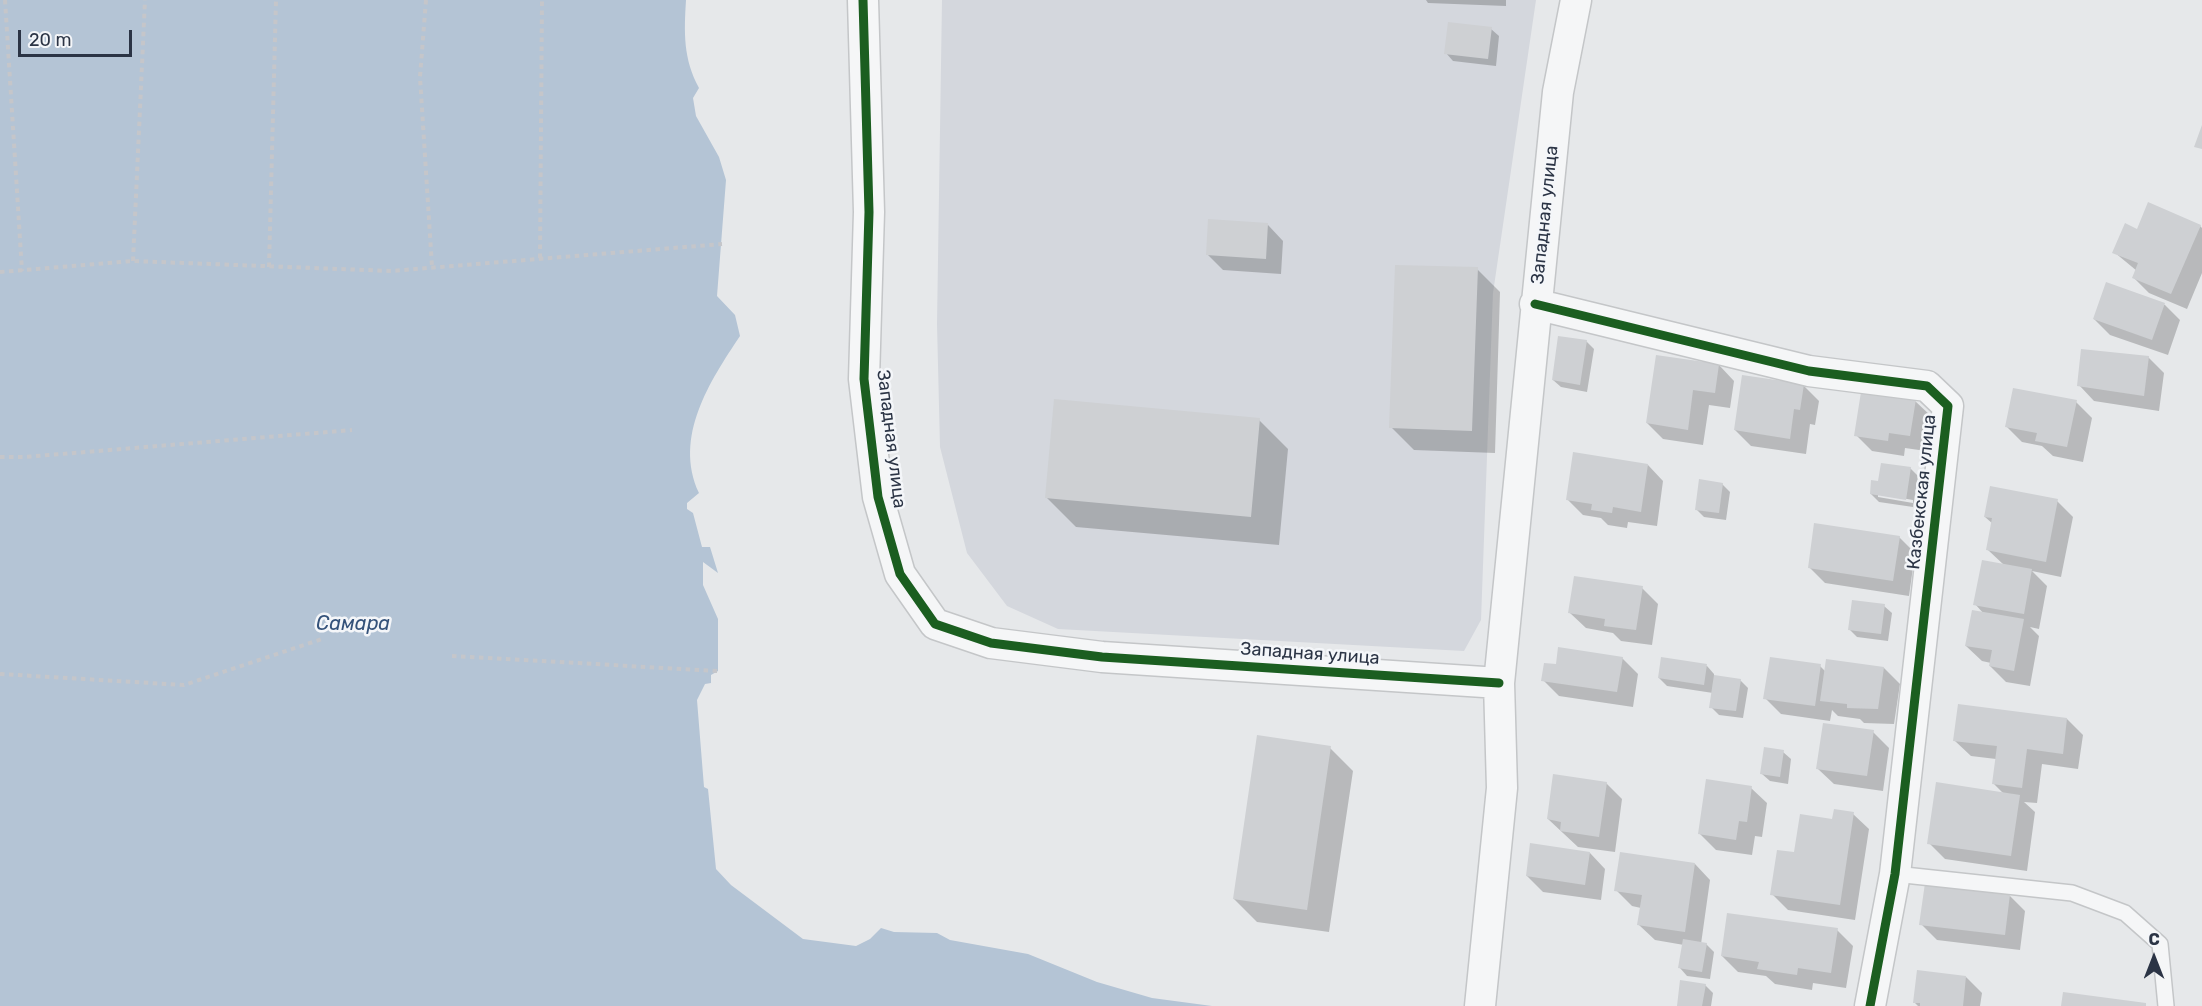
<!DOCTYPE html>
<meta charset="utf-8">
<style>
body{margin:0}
#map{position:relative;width:2202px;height:1006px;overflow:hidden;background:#e6e8ea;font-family:Rubik,sans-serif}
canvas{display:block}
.north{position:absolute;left:2124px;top:928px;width:60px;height:60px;-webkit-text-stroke:4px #f4f6f9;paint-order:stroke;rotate:0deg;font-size:16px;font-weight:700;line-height:24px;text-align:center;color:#2b3445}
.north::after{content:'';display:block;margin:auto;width:21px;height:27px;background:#2b3445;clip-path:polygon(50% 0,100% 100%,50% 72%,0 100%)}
.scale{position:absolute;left:18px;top:30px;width:114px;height:27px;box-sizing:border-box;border:3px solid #2b3445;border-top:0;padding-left:8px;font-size:18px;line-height:21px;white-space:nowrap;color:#2b3445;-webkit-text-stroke:4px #f4f6f9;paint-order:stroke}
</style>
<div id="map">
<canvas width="2202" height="1006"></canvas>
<div class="north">С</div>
<div class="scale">20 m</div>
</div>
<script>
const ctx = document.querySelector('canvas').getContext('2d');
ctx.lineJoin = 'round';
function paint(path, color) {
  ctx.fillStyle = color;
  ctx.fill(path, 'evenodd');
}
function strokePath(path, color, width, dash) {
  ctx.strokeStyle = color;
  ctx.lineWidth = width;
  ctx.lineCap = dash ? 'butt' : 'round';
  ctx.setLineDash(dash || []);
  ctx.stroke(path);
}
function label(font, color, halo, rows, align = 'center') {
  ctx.font = font + ' Rubik,sans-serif';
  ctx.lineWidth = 5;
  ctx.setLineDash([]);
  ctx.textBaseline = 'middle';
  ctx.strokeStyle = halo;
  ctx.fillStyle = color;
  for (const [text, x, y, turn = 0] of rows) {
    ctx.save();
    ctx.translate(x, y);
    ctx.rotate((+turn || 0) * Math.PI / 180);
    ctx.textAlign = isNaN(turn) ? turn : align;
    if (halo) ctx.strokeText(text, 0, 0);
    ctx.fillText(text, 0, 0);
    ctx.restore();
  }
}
paint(new Path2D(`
 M942,0H1536L1493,293L1481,620L1464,651L1058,629L1007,606L967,553L940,447L937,324Z`), '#d4d7dd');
paint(new Path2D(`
 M0,0H686C684,32 683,59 699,88L693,98L696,116L719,157L726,180L717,296L735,315L740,336C710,381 673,437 699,493L687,503V509L693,513L702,547H710L718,573L703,562V585L718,619V671L711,675V683L705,684L697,700L704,787L708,789L716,869L731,885L803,939L856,946L870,939L881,928L894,932L937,933L950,940L1028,954L1097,982L1152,998L1212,1006H0Z`), '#b4c4d5');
paint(new Path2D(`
 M1426,0H1506V6L1428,3Z
 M1491,29L1499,36L1496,66L1453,61L1446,53Z
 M1268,225L1283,241L1281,274L1223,270L1207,254Z
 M2200,226L2202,228V273L2187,309L2149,293L2134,278L2137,271L2114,252L2138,230Z
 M1477,269L1500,292L1495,453L1414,450L1391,427Z
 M2106,284L2165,305L2180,320L2168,355L2110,335L2094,319Z
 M1586,341L1594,349L1587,392L1561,387L1553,380Z
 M2148,357L2164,373L2159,411L2094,401L2079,385Z
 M1719,365L1734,381L1730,408L1709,405L1703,445L1663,439L1647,423Z
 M1803,385L1819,401L1815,425L1810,424L1806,454L1751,446L1735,430Z
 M1915,401L1931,416L1926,451L1905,448L1904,456L1872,451L1856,435Z
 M2076,402L2092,418L2083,462L2053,456L2042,446L2022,442L2007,427Z
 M1259,420L1288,449L1279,545L1076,527L1047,498Z
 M1648,465L1663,481L1657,526L1628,522L1627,528L1608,525L1601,518L1583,515L1568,500Z
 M1910,468L1918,476L1913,507L1879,502L1871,494L1880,483ZM1878,494L1913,500V503L1878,497Z
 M1722,484L1730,492L1726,520L1704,517L1696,509Z
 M2057,501L2073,517L2061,577L2032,571L2047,586L2039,629L2030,627L2039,636L2030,686L2006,682L1990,666L1991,663L1982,661L1966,646L1984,614L1975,604L2004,565L1988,550L1993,524L1985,517Z
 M1899,537L1915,553L1909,596L1825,583L1809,567Z
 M1642,588L1658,604L1652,645L1621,641L1613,633L1586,628L1570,613Z
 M1884,606L1892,613L1888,641L1857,637L1849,629Z
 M1622,658L1638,674L1633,707L1559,696L1543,680L1557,666Z
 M1662,659L1707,666L1714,674V677L1740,680L1748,688L1743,718L1719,715L1711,707L1713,693L1667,686L1659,678Z
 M1820,666L1826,672L1884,668L1900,684L1894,724L1864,723L1860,719L1838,716L1832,710L1830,721L1781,714L1765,698Z
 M2067,719L2083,735L2078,769L2042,764L2037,803L2024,802L2035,812L2027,871L1945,859L1929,843L2004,794L1994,784L1996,759L1971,756L1955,741Z
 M1873,732L1889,748L1883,791L1834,784L1818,769Z
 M1330,748L1353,771L1329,932L1257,922L1234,899Z
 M1783,752L1791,759L1788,784L1770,781L1762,774Z
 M1606,783L1622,799L1615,852L1578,847L1548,819Z
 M1751,788L1767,803L1762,837L1755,836L1752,855L1716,850L1700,834Z
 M1853,814L1869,829L1855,920L1788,910L1772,894L1795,854L1833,820Z
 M1590,853L1605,869L1601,900L1543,892L1527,876Z
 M1695,864L1710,880L1701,944H1706L1714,952L1710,979L1687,976L1680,968L1684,945L1655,940L1639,925L1641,908L1632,906L1616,890Z
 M2010,896L2025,911L2020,950L1937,940L1921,924Z
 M1837,930L1853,946L1846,988L1813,983L1812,990L1775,984L1766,976L1738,972L1722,956Z
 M1966,977L1982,993L1980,1006H1918L1914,1002Z
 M1705,985L1713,993L1711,1006H1678Z`), '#0003');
paint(new Path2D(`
 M1448,22L1492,27L1488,59L1444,54Z
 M2202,125V149L2194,147Z
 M2148,202L2201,225L2171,294L2132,278L2138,263L2112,253L2125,223L2137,229Z
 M1208,219L1268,223L1266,259L1206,255Z
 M1395,265L1478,267L1472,431L1389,428Z
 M2106,282L2165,303L2152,340L2093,319Z
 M1558,336L1587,340L1580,385L1552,380Z
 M2081,349L2149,356L2144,396L2077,386Z
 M1656,355L1719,364L1715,393L1693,390L1688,430L1646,423Z
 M1742,375L1804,384L1800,410L1794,409L1790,439L1734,430Z
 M2013,388L2077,400L2067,447L2035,441L2037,433L2005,427Z
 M1861,392L1916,399L1910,436L1889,433L1888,441L1854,436Z
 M1054,399L1260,418L1251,517L1045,498Z
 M1573,452L1648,464L1641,512L1613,507L1612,513L1591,510L1592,504L1566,500Z
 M1881,463L1911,467L1906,500L1870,494L1871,480L1878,481Z
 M1699,479L1723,483L1719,513L1695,510Z
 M1990,486L2058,499L2046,562L1986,550L1992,518L1984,517Z
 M1814,523L1900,536L1893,581L1808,568Z
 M1982,560L2032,569L2024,614L1973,605Z
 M1574,576L1643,586L1636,630L1604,626L1605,619L1568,613Z
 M1852,600L1885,604L1881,634L1848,630Z
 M1972,610L2024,619L2014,671L1989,666L1992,650L1965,646Z
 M1558,647L1623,657L1617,692L1541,681L1544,663L1556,664Z
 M1661,657L1707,664L1704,685L1658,678Z
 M1770,657L1821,664L1815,706L1763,699Z
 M1826,659L1884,667L1878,709L1847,708V704L1820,701Z
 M1714,675L1741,679L1736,711L1709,708Z
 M1958,704L2067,718L2063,754L2027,749L2022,788L1992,784L1997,746L1953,741Z
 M1823,723L1874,730L1867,776L1816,769Z
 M1257,735L1331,746L1307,910L1233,899Z
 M1764,747L1784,750L1780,777L1760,774Z
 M1553,774L1607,782L1599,837L1560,831L1561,822L1547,819Z
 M1706,779L1752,786L1747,822L1739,821L1736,840L1698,834Z
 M1936,782L2020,795L2011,856L1927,844Z
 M1834,809L1854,812L1840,905L1770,895L1777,850L1794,852L1800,814L1832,819Z
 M1530,843L1590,852L1585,885L1526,876Z
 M1620,852L1695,863L1685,932L1637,925L1642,895L1614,891Z
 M1925,883L2010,894L2005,935L1919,925Z
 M1727,913L1838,928L1831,973L1798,968L1797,975L1757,969L1759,962L1721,956Z
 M1683,939L1707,943L1702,972L1678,968Z
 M1917,970L1966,976L1963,1006H1920V1003H1913Z
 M1680,980L1706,984L1702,1006H1677Z
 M2063,992L2146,1003V1006H2061Z`), '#ced0d3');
const lane = new Path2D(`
 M1895,874L2072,893L2125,913L2160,944L2166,1006`);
const street = new Path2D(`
 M863,0L869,212L864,379L878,497L900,574L935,624L991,643L1102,657L1499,683
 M1535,304L1809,371L1927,386L1948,406L1895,874L1870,1006
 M1480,1006L1502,788L1499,683L1558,92L1576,0`);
strokePath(lane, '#c4c6c8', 18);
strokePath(street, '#c4c6c8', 33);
strokePath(new Path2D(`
 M5,0L22,271
 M426,0L420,77L432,267
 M540,258L542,0
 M133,261L145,0
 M269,267L276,0
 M0,272L133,261L391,271L722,244
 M0,457H25L352,430
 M452,656L718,671
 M0,674L184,685L322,639`), '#c5c6ca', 4, [4.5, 4.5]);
strokePath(lane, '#f5f6f7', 15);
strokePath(street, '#f5f6f7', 30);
strokePath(new Path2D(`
 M863,0L869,212L864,379L878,497L900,574L935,624L991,643L1102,657L1499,683
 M1535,304L1809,371L1927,386L1948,406L1895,874L1870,1006`), '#1b5e20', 9);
label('18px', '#2b3445', '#f4f6f9', [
 ["Западная улица",1545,215,-84],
 ["Западная улица",891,439,83],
 ["Казбекская улица",1922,492,-84],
 ["Западная улица",1310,654,4]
]);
label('italic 20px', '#34527a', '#f4f6f9', [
 ["Самара",353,624]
]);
</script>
